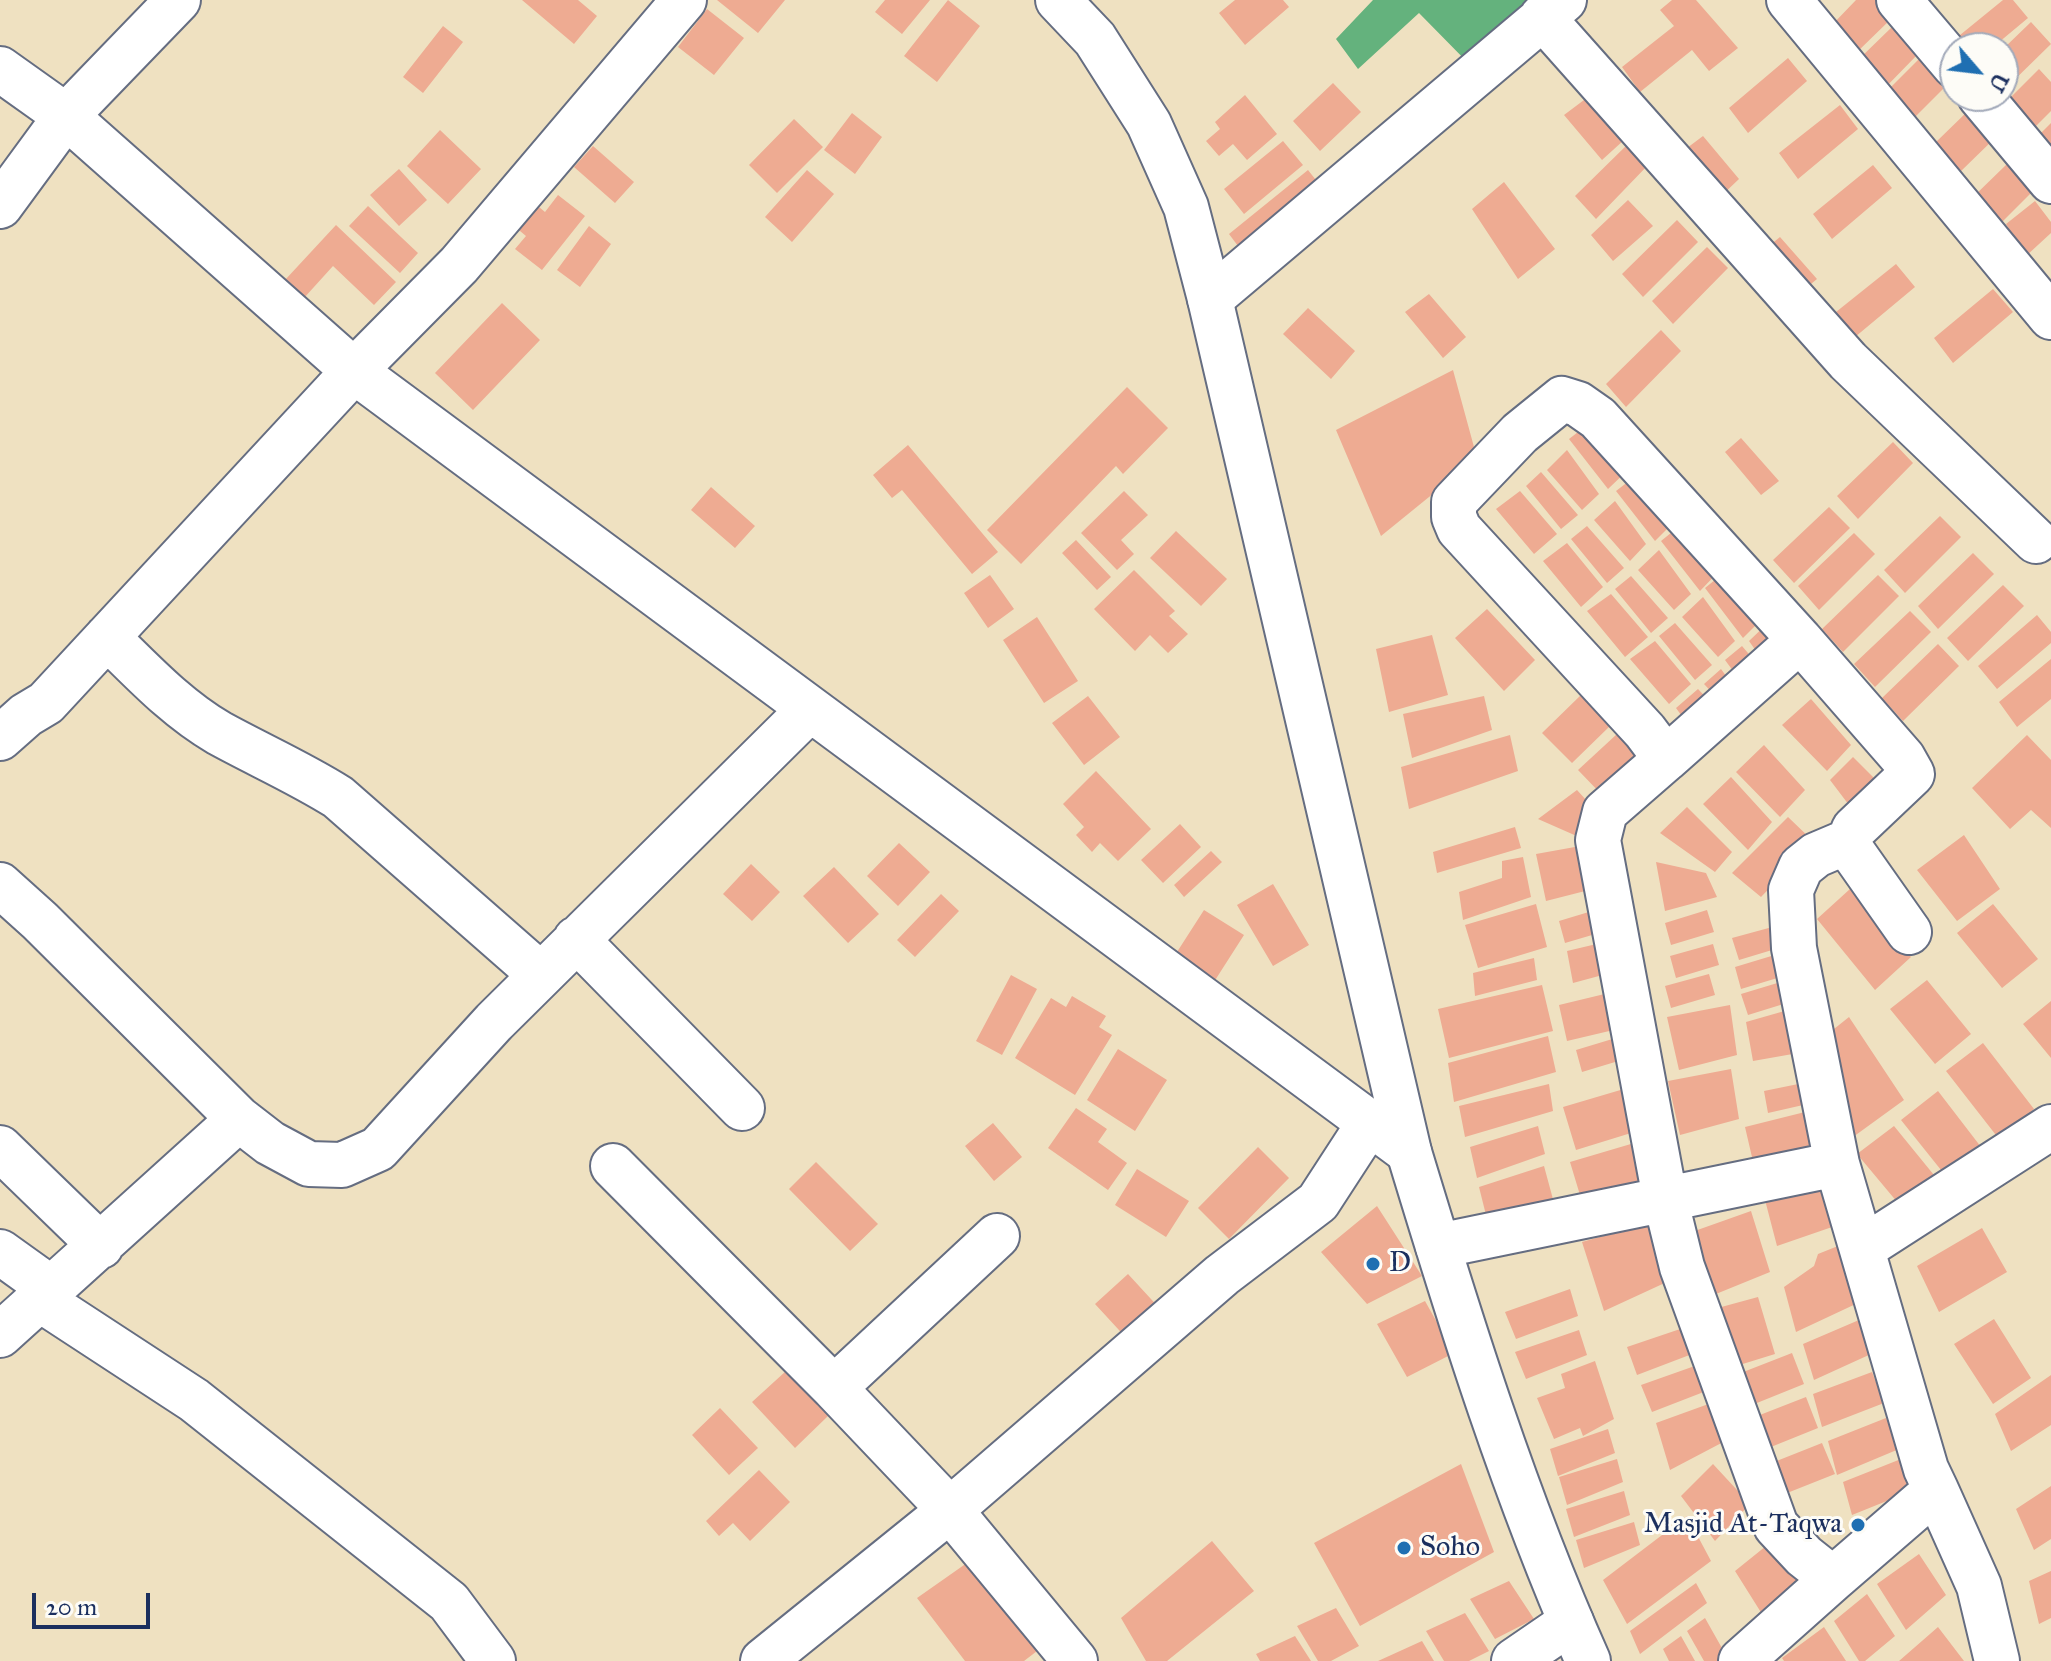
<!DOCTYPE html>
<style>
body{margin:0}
#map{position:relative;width:2051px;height:1661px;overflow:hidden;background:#efe1c1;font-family:"IM FELL Great Primer",serif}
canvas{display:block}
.north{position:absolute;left:1939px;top:32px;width:80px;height:80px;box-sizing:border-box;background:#fdfcf7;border:2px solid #a3aaba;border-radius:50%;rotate:118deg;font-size:22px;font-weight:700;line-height:32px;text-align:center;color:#1b2f5e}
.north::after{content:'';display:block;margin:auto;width:28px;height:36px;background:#1f6fb2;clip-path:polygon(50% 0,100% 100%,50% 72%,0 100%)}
.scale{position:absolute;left:32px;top:1593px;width:118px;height:36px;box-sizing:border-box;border:4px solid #1b2f5e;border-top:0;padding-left:10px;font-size:24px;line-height:28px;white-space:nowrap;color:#1b2f5e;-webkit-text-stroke:6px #fdfcf7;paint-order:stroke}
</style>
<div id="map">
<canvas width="2051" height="1661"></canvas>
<div class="north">U</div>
<div class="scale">20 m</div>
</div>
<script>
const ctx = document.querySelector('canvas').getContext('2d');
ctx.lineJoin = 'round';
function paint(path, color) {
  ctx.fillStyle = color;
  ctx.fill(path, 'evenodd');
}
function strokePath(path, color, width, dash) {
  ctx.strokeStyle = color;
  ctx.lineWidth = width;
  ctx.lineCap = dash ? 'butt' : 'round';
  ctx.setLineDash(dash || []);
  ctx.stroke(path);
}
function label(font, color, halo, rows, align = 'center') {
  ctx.font = font + ' "IM FELL Great Primer",serif';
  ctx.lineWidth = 6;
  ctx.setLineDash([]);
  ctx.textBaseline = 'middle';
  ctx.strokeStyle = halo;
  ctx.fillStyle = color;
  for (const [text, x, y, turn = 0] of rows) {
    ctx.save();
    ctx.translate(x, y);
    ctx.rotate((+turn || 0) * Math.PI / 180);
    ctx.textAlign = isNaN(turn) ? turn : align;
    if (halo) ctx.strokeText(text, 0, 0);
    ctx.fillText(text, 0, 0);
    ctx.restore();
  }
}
paint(new Path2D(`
 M1373,0H1568L1477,72L1419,13L1358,69L1336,39Z`), '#64b27d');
paint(new Path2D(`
 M522,0H578L597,16L574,44Z
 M717,0H785L758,33Z
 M885,0H930L902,34L875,12Z
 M948,0L980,26L937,82L904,56Z
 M1235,0H1283L1289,7L1245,45L1219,13Z
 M1672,0H1696L1738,48L1709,71L1692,50L1640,92L1622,67L1674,26L1660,10Z
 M1856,0H1875L1892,18L1854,55L1831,26Z
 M2003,0H2013L2028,18L1992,48H1955L1949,44Z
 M707,9L744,38L714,75L678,47Z
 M2031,22L2051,44L2003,91V49Z
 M443,26L463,42L423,93L403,77Z
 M1893,26L1918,54L1881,92L1857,61Z
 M1788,58L1807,81L1748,133L1729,108Z
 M1920,58L1946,86L1908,124L1885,93Z
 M2039,69L2051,82V111L2027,135L2004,104Z
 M1333,83L1361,112L1320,151L1293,121Z
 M1245,95L1277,134L1247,160L1233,144L1219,156L1206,141L1220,129L1215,122Z
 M1588,97L1624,140L1602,160L1564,115Z
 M1840,105L1858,129L1798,179L1779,153Z
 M1971,108L1997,136L1959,173L1935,143Z
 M852,113L882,137L855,174L824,150Z
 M794,119L823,147L777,193L749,165Z
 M2051,123V161L2035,139Z
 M440,130L481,169L448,204L407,166Z
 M1703,136L1739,179L1717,200L1679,154Z
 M1283,141L1303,165L1244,214L1224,189Z
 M1630,142L1650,163L1596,219L1575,196Z
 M593,146L634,182L615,203L574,167Z
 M2007,164L2032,192L1995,229L1971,199Z
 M1873,165L1892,188L1832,239L1813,214Z
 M399,169L427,200L399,226L370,195Z
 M807,170L834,194L792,242L765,217Z
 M1308,170L1327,194L1247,258L1229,234Z
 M1504,182L1555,249L1518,279L1472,209Z
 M558,195L585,216L542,270L515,249L526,236L514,226L533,202L545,212Z
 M1628,200L1653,226L1613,261L1591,235Z
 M2035,201L2051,222V233L2026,256L2006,224Z
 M368,206L418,253L400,273L349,226Z
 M1677,220L1698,242L1643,297L1622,274Z
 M336,225L396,282L374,305L333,266L304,298L285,280Z
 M589,226L611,244L580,287L557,270Z
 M1780,237L1817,279L1800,293L1764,250Z
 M1707,247L1728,268L1673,324L1652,301Z
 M1896,264L1915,287L1855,337L1836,312Z
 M1993,289L2013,312L1953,363L1934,338Z
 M1429,294L1466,337L1443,358L1405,312Z
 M502,303L540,340L473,410L435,373Z
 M1308,308L1355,351L1331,379L1283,334Z
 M1661,330L1681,351L1626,407L1606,384Z
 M1453,370L1477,458L1381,536L1336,430Z
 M1127,387L1168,428L1123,474L1116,466L1021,564L987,530Z
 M1591,422L1631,467L1608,489L1569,439Z
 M1741,438L1779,481L1761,495L1725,452Z
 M1893,442L1913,463L1858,519L1837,496Z
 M908,445L998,552L972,574L902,490L892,498L873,475Z
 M1567,450L1599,494L1582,510L1547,470Z
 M1541,472L1578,515L1561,529L1526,486Z
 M1638,474L1678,518L1655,541L1616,491Z
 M711,487L755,526L735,548L691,510Z
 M1124,491L1148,515L1121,540L1134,554L1117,570L1081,533Z
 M1520,491L1557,534L1534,554L1496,509Z
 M1615,501L1646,544L1630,561L1594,520Z
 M1829,507L1850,528L1794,583L1773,560Z
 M1940,516L1961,537L1905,593L1884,570Z
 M1682,524L1722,568L1700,591L1661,541Z
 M1587,526L1624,568L1607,583L1571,539Z
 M1176,531L1227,579L1201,606L1150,558Z
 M1854,533L1875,554L1819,610L1798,586Z
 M1076,540L1111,577L1097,590L1062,553Z
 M1567,543L1603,587L1581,607L1543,561Z
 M1659,550L1691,594L1674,610L1638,570Z
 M1973,553L1994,574L1938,629L1918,606Z
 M1134,570L1175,611L1169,616L1188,634L1168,653L1150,635L1135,651L1094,609Z
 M1726,571L1766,615L1743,638L1705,588Z
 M990,575L1014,609L988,628L964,593Z
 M1878,575L1899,596L1843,652L1822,629Z
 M1631,576L1668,618L1651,633L1615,589Z
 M2003,585L2024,606L1968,661L1947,638Z
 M1611,594L1648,637L1625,657L1587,611Z
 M1703,597L1735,641L1718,657L1682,617Z
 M1487,609L1535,660L1504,691L1455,638Z
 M1910,611L1931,632L1875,687L1854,664Z
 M2037,615L2051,632V643L1997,689L1978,666Z
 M1037,617L1078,681L1044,703L1003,640Z
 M1771,620L1789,641L1765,664L1749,641Z
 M1675,623L1712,665L1695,680L1659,636Z
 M1432,635L1448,695L1389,712L1376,649Z
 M1655,641L1691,684L1669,704L1630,659Z
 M1938,644L1959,666L1903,721L1882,698Z
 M1742,646L1759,666L1742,683L1725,660Z
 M2051,659V699L2017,727L1999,702Z
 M1721,669L1734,687L1720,701L1704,684Z
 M1698,689L1713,705L1689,726L1676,708Z
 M1582,694L1610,726L1572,763L1542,733Z
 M1088,696L1120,737L1084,765L1052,723Z
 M1484,696L1492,730L1412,758L1403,714Z
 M1811,699L1851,745L1827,771L1782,725Z
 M1617,734L1640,761L1603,796L1578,770Z
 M1510,735L1518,771L1409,809L1401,767Z
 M2027,735L2051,760V828L2031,810L2010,829L1972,788Z
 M1764,745L1805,790L1780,817L1736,772Z
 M1853,757L1878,782L1852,809L1830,780Z
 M1096,771L1151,829L1118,861L1100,843L1092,852L1076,835L1084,827L1063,804Z
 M1731,777L1772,822L1748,850L1703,804Z
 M1577,790L1597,812L1588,841L1538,819Z
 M1687,807L1732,852L1715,872L1660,833Z
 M1788,817L1814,842L1761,897L1732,873Z
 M1180,824L1201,847L1163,883L1141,860Z
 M1515,827L1521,848L1437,873L1433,852Z
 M1964,835L2000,889L1957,921L1917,870Z
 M899,843L930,872L898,906L867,876Z
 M1586,845L1593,889L1546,901L1536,854Z
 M1211,851L1222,862L1184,897L1174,885Z
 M1523,857L1531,897L1463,920L1459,892L1502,878V861Z
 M1656,862L1706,873L1717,897L1665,911Z
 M751,864L780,892L752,921L723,894Z
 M834,867L879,914L848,943L803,896Z
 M1273,884L1309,945L1273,966L1237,905Z
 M1850,889L1911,957L1875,990L1817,919Z
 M941,894L959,911L915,957L897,940Z
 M1536,904L1547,947L1478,968L1465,925Z
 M1993,904L2038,959L2002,988L1957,933Z
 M1602,908L1609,930L1565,943L1559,921Z
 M1204,910L1244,935L1212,985L1168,966Z
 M1707,910L1714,932L1671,945L1665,923Z
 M1776,926L1782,947L1739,960L1732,938Z
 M1605,942L1610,973L1573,983L1567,951Z
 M1713,944L1719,965L1676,978L1670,956Z
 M1778,954L1784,976L1741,989L1735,967Z
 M1534,958L1537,980L1475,996L1473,973Z
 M1709,974L1715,995L1671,1008L1665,986Z
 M1011,975L1037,989L1002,1055L976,1041Z
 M1927,980L1971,1034L1935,1064L1890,1009Z
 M1784,981L1790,1002L1748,1015L1741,994Z
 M1542,985L1553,1031L1449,1058L1438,1009Z
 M1617,991L1622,1028L1567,1041L1559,1005Z
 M1072,996L1106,1016L1099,1027L1112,1035L1075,1095L1015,1058L1051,998L1066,1007Z
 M2051,1001V1058L2023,1024Z
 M1730,1005L1737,1055L1679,1070L1667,1017Z
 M1795,1008L1804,1052L1753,1061L1746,1022Z
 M1849,1017L1904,1100L1842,1145L1819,1041Z
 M1548,1036L1556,1072L1454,1102L1448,1063Z
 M1619,1037L1625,1059L1582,1072L1576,1050Z
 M1983,1043L2034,1109L1999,1139L1946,1071Z
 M1118,1049L1167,1080L1135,1131L1087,1100Z
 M1731,1069L1739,1119L1680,1135L1668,1081Z
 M1808,1082L1812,1103L1768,1113L1764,1091Z
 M1549,1084L1553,1111L1465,1137L1459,1106Z
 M1634,1086L1644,1129L1576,1150L1563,1107Z
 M1938,1091L1981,1147L1945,1175L1901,1120Z
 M1076,1108L1107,1129L1098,1142L1127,1163L1108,1190L1048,1148Z
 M1817,1109L1825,1154L1755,1170L1745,1127Z
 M993,1123L1022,1157L994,1181L965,1146Z
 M1538,1126L1545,1154L1477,1178L1470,1147Z
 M1894,1126L1938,1180L1903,1209L1857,1154Z
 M1641,1141L1652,1185L1583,1205L1570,1162Z
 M1258,1147L1289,1178L1229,1239L1198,1208Z
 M816,1162L878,1224L850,1251L789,1189Z
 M1544,1166L1557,1214L1490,1231L1479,1187Z
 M1137,1169L1189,1201L1166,1237L1115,1205Z
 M1825,1184L1835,1226L1777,1246L1765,1200Z
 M1377,1206L1422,1276L1367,1304L1321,1252Z
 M1751,1211L1770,1272L1711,1296L1689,1233Z
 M1649,1223L1669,1281L1604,1311L1582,1242Z
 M1982,1228L2007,1272L1939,1312L1917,1266Z
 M1843,1244L1860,1302L1796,1332L1784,1287L1814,1266L1818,1254Z
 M1128,1274L1162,1311L1130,1342L1095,1304Z
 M1570,1289L1578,1316L1516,1339L1505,1312Z
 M1758,1297L1775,1354L1733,1367L1714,1309Z
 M1425,1301L1454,1353L1407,1377L1377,1324Z
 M1994,1319L2031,1378L1993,1404L1954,1344Z
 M1859,1320L1871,1354L1814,1380L1803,1344Z
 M1692,1325L1700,1351L1637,1375L1627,1347Z
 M1579,1330L1587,1355L1526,1379L1515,1352Z
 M1792,1353L1804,1384L1742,1409L1733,1376Z
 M1595,1361L1614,1419L1583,1436L1580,1428L1554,1439L1537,1398L1565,1388L1561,1374Z
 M1706,1362L1714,1388L1652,1412L1641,1385Z
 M786,1371L828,1416L795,1448L752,1402Z
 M1872,1372L1884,1403L1822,1427L1813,1394Z
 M2051,1375V1425L2011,1451L1995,1414Z
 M1806,1397L1818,1428L1756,1453L1747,1420Z
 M1714,1402L1729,1439L1670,1470L1656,1423Z
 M720,1408L758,1448L729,1475L692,1435Z
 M1886,1418L1899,1449L1837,1475L1828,1441Z
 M1608,1429L1615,1453L1558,1476L1550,1449Z
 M1822,1443L1835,1474L1772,1499L1764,1466Z
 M1617,1459L1623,1482L1567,1505L1559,1477Z
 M1901,1459L1914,1490L1852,1515L1843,1482Z
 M1461,1464L1494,1552L1360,1626L1314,1543Z
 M1713,1464L1750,1504L1715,1541L1681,1496Z
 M759,1470L790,1502L750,1541L733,1523L719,1536L706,1521Z
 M2051,1486V1539L2034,1550L2016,1509Z
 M1624,1491L1630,1515L1574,1537L1566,1509Z
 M1687,1516L1711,1561L1627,1624L1603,1580Z
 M1634,1522L1640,1545L1584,1568L1576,1540Z
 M1212,1541L1254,1591L1167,1661H1146L1121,1618Z
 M1771,1542L1806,1584L1762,1614L1735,1571Z
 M1919,1554L1946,1595L1906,1630L1877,1584Z
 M974,1558L1041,1648L1024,1661H965L917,1598Z
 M2051,1571V1618L2039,1624L2029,1581Z
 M1509,1581L1534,1619L1495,1639L1470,1599Z
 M1696,1583L1707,1603L1640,1654L1630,1631Z
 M1867,1594L1895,1636L1865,1661H1859L1834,1621Z
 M1336,1608L1359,1646L1331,1661H1318L1297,1626Z
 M1465,1613L1489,1651L1469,1661H1444L1426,1631Z
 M1705,1618L1727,1657L1722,1661H1704L1687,1631Z
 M1824,1627L1846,1661H1784L1782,1658Z
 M1938,1627L1964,1661H1899Z
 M1295,1636L1311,1661H1260L1256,1654Z
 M1681,1636L1695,1661H1669L1663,1649Z
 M1422,1641L1434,1661H1378Z`), '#eeab92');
const street = new Path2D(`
 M1789,0L2051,317
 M1899,0L1955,66
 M1542,17L1848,361L2036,541
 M0,69L66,116L354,371L1409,1152
 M1980,96L2051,181
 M0,206L66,116L178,0
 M1210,299L1564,0
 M107,637C142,671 176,708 219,733C259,755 300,773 338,797L541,975
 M0,738L26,715L46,703L354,371L459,265L684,0
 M1666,759L1800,640L1903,758L1912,774L1854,829L1849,841L1852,851L1909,932
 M0,885L40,921L239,1119L270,1143L309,1164L342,1165L378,1149L494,1022L810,709
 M576,939L742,1108
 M0,1148L101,1246
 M613,1166L834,1388L950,1510L1075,1661
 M1438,1246L1837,1164
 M1863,1248L2051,1127
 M0,1252L53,1290
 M41,1300L194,1400L449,1602L493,1661
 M0,1335L239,1119
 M834,1388L997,1236
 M1936,1490L1979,1586L1997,1661
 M1833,1579L1936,1490L1926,1469L1837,1164L1794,948L1791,890L1801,867L1816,855L1849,841
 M763,1661L950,1510L1222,1275L1318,1202L1370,1122
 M1514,1661L1571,1622
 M1741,1661L1833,1579L1804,1556L1776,1526L1682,1267L1665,1198L1598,840L1605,812L1666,759L1645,731L1459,529L1454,517V502L1520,433L1562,399L1578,404L1598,418L1800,640`);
const secondary = new Path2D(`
 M1058,0L1095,39L1149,124L1186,207L1210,299L1409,1152C1461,1324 1515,1497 1588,1661`);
strokePath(street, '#656d81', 48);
strokePath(secondary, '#656d81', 48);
strokePath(street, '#fff', 44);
strokePath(secondary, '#fff', 44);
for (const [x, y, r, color] of [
 [1373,1264,8,"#1f6fb2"],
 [1858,1525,8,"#1f6fb2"],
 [1404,1548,8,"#1f6fb2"]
]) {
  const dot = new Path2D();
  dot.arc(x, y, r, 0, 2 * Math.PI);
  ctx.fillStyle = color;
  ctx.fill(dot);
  strokePath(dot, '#fdfcf7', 3);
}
label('28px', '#1b2f5e', '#fdfcf7', [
 ["D",1389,1264],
 ["Masjid At-Taqwa",1842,1525,"right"],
 ["Soho",1420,1548]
], 'left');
</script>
